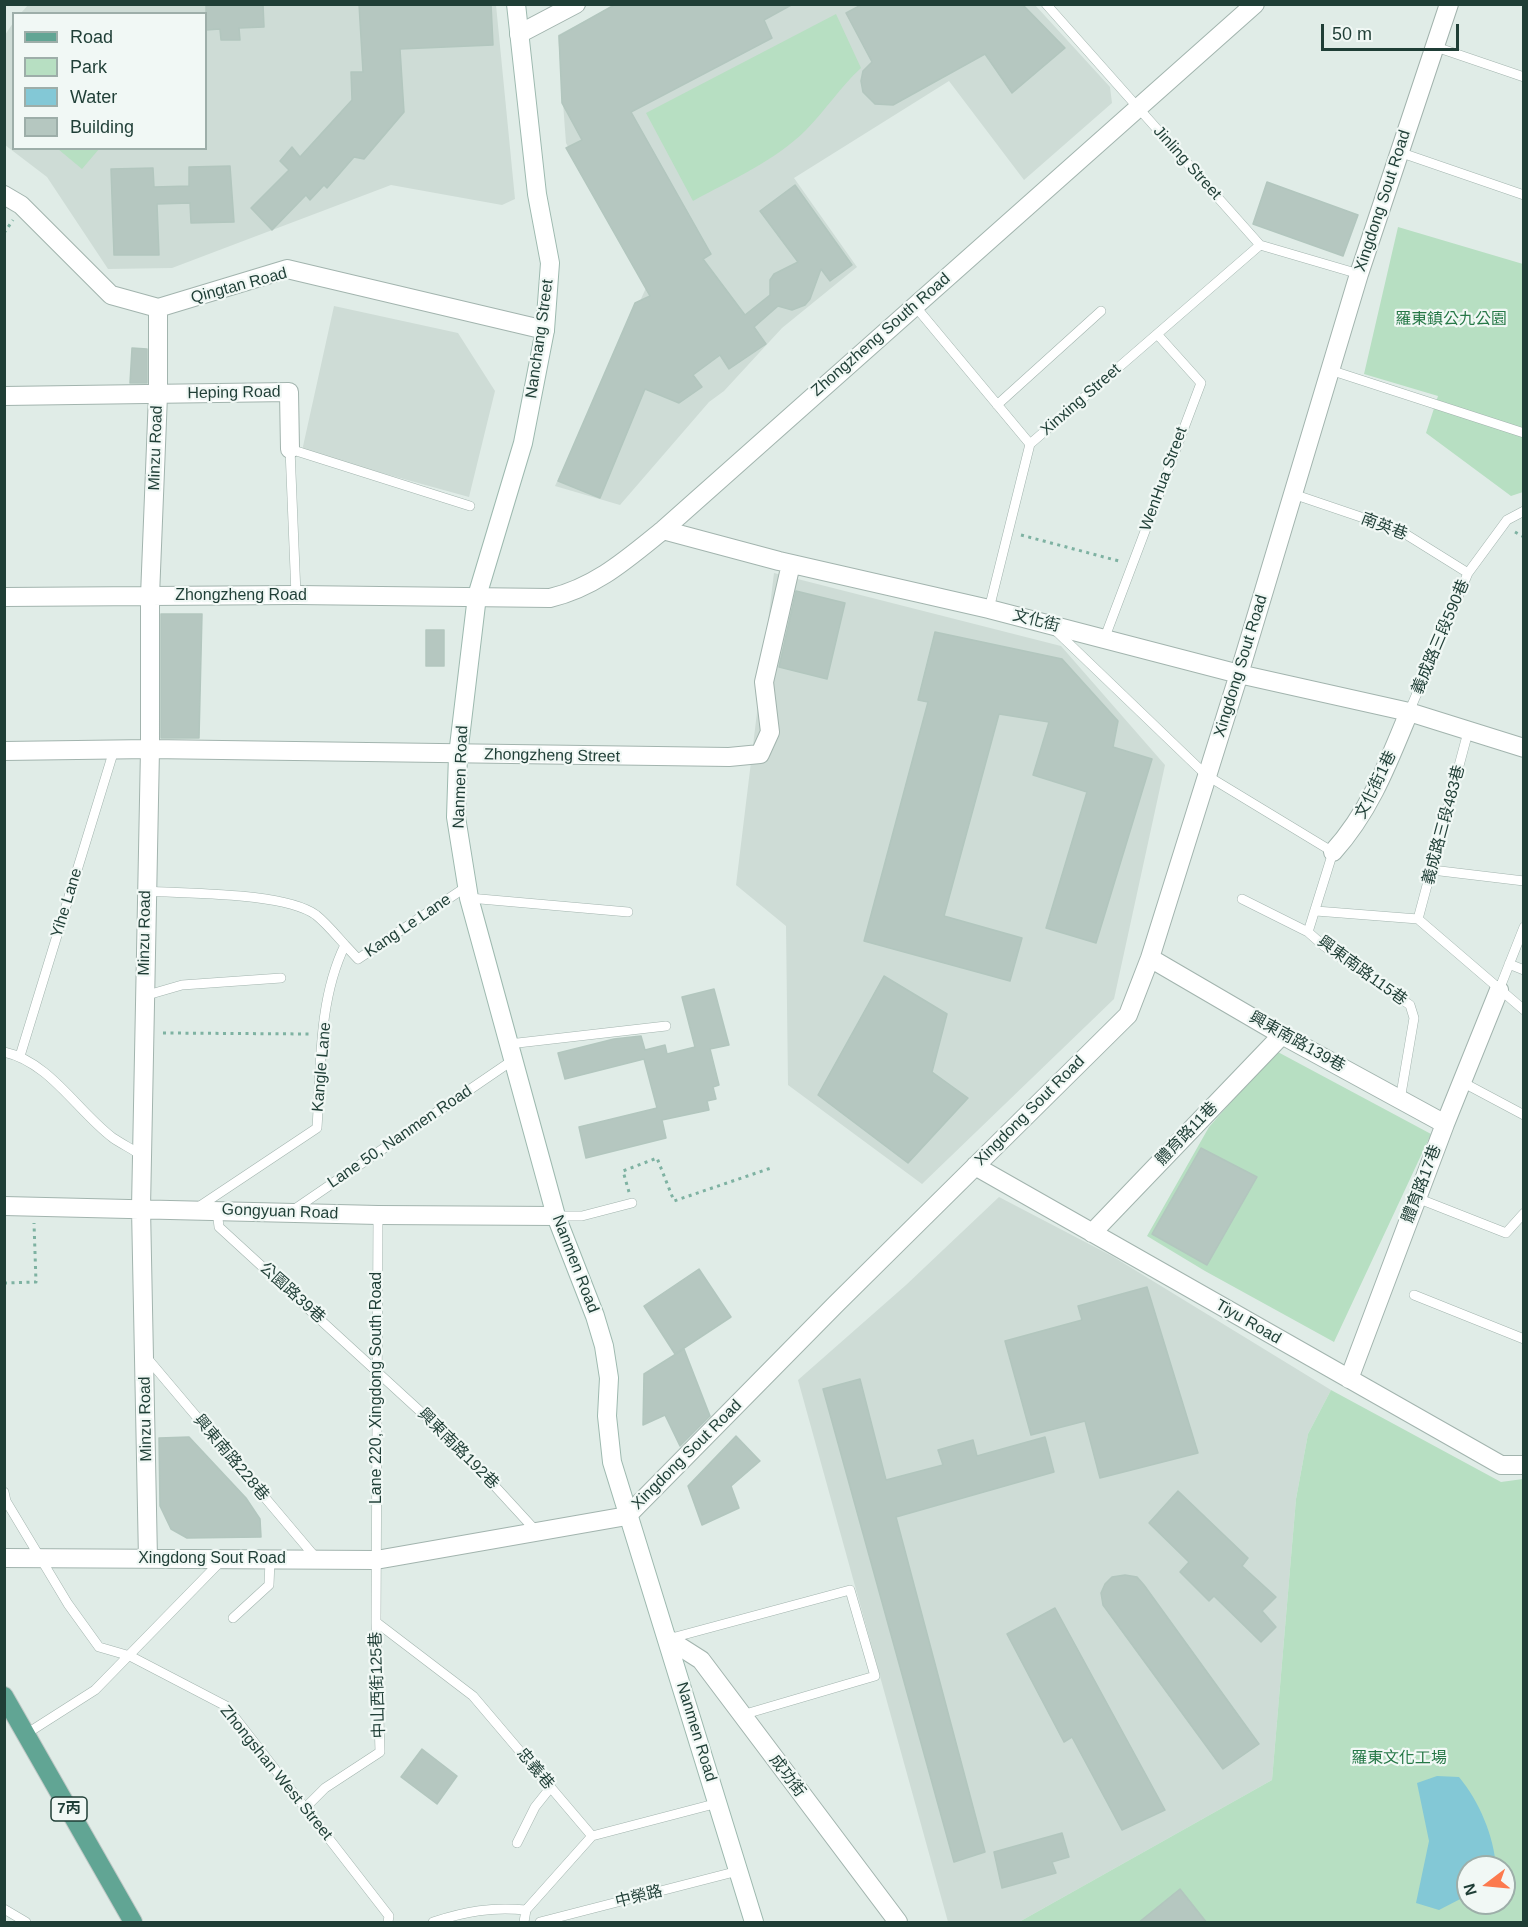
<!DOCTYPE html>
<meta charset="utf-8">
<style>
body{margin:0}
#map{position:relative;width:1528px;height:1927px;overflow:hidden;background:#e0ece7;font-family:Arial,sans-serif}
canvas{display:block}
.frame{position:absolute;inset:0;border:6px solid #1f3e36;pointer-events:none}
.legend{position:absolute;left:12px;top:12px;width:195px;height:138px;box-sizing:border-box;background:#f1f8f5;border:2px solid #9daea9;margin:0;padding:8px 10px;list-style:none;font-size:18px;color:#1f3e36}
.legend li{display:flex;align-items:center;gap:12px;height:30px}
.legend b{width:30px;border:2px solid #9daea9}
.north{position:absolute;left:1456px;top:1855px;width:60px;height:60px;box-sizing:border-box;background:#f1f8f5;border:2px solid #9daea9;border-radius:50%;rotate:254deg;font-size:16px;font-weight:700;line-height:24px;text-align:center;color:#1f3e36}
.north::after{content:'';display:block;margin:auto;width:21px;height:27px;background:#fc7a4e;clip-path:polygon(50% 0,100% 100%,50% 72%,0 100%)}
.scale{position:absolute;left:1321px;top:24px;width:138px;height:27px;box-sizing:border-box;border:3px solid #1f3e36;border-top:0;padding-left:8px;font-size:18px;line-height:21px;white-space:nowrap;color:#1f3e36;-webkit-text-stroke:4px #f1f8f5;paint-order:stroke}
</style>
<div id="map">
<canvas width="1528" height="1927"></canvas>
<div class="frame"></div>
<ul class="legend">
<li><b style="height:8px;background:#61a594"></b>Road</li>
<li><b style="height:16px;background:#b7dfc2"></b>Park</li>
<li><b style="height:16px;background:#83c8d6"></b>Water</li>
<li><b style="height:16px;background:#b5c7c0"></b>Building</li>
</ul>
<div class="north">N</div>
<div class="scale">50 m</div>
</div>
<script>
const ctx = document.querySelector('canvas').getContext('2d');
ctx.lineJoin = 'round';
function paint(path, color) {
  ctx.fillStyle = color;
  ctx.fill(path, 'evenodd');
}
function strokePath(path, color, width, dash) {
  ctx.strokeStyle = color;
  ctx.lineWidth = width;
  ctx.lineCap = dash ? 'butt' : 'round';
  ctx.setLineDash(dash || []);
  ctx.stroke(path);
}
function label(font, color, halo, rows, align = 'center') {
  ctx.font = font + ' Arial,"Noto Sans TC",sans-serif';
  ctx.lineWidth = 4.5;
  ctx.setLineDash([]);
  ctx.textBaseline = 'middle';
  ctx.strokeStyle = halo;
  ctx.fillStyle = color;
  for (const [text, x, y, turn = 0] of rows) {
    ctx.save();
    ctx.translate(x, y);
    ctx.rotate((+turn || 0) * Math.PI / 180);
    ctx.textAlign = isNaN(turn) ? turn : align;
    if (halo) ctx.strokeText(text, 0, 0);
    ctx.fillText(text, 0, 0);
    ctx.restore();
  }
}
paint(new Path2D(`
 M28,5H496L515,199L502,205L391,185L172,268L108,269L47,177L5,145V35L13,23L14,148H206V14L21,13Z
 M615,5H1035L1110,87L1112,103L1024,180L949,81L794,178L857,267L782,328L724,391L709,402L620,505L555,486L646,288L566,143L558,35Z
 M334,306L458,333L495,391L469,497L302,451Z
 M774,573L1061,646L1165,765L1114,999L922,1184L788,1085L786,926L736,885Z
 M999,1197L1112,1256L1331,1390L1308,1434L1296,1499L1272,1780L1019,1922H948L798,1380L906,1285Z`), '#cedcd6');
paint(new Path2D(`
 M836,14L861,68C840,87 826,110 806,130C775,161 731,180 693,201L646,113Z
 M58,149H99L82,169Z
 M1398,227L1523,264V492L1511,496L1426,433L1438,396L1364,374Z
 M1276,1051L1431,1134L1334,1342L1205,1271L1147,1236L1209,1127Z
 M1331,1390L1501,1482L1523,1479V1922H1019L1272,1780L1296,1499L1308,1434ZM1468,1867H1504V1903H1468Z`), '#b7dfc2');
paint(new Path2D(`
 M1437,1776L1459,1777C1479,1801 1494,1836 1496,1867H1468V1895L1439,1910L1416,1903L1429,1841L1417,1783Z`), '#83c8d6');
const building = new Path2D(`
 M206,4H263L264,27L239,28L240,40H221L220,29L206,30Z
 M359,4H491L493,45L400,49L404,112L364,159L354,157L327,188L324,185L310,200L306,195L272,230L251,208L289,170L280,161L292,147L300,157L352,100L351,72H363Z
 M616,4H793L764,20L772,38L631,112L711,254L703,259L745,315L770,295V280L774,274L798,262L760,211L795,185L852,265L830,281L821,269L810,299L805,305L792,310L778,306L754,327L766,344L729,369L720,355L693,375L702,387L679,403L645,389L600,498L558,481L635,303L650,296L566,148L582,140L562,103L559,36Z
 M863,4H1022L1065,48L1012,93L985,54L893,105L875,104L863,92L861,81L863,71L872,62L846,13Z
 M230,166L234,222L191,223L190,203L157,204L159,255H114L111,169L153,168L154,187L189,186V167Z
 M1267,182L1358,215L1343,256L1253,224Z
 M132,348L147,349V383H130Z
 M796,591L845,603L827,679L779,667Z
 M161,614H202L199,738H161Z
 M426,630H444V666H426Z
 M935,632L1062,659L1118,721L1113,747L1152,759L1096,943L1046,928L1087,792L1033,775L1049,722L999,714L944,916L1022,938L1010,981L864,941L928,702L918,700Z
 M884,976L947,1014L932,1072L968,1098L908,1163L818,1095Z
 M714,989L729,1045L710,1049L719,1085L713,1087L716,1099L707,1101L709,1110L662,1120L666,1138L586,1158L579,1127L657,1108L644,1059L565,1079L558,1053L614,1039L641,1036L645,1050L665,1045L667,1054L695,1047L682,997Z
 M1201,1148L1257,1177L1207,1265L1152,1234Z
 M699,1269L731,1317L675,1354L644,1306Z
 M1147,1287L1198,1453L1100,1478L1085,1421L1031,1435L1005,1341L1082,1320L1078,1306Z
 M684,1349L710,1416L680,1446L665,1415L643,1425L644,1374Z
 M860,1379L886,1480L943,1465L938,1450L973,1440L977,1456L1045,1437L1054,1472L896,1517L985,1852L954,1862L823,1389Z
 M736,1436L760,1461L731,1486L739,1508L702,1525L688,1486Z
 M189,1437L246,1498L260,1519L261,1537L187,1538L171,1529L160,1506L159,1438Z
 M1178,1491L1248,1558L1242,1566L1276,1597L1262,1611L1276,1627L1261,1642L1214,1596L1209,1601L1180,1572L1189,1562L1149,1523Z
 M1125,1575L1137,1577L1144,1585L1259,1744L1223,1769L1103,1605L1101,1593L1105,1584L1112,1577Z
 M1055,1608L1165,1810L1122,1830L1072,1737L1064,1742L1007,1634Z
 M422,1749L457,1776L437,1804L401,1777Z
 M1062,1833L1069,1857L1052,1862L1056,1873L1002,1888L994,1852Z
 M1180,1889L1207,1923H1138Z`);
paint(building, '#b5c7c0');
strokePath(building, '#b2c6be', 1.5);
const lane = new Path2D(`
 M1046,4L1260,245L1359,274
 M1436,47L1524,77
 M1399,152L1524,195
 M915,306L1030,444
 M1330,370L1524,433
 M997,405L1101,311
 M1293,494L1399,530L1468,573
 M296,595L290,449L470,506
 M989,609L1030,444L1260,245
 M1056,631L1206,775L1333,852L1308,932L1324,946L1410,1005L1414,1018L1400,1100
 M1105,637L1201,383L1157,334
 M1409,712L1468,573L1507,520L1524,511
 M1432,870L1524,881
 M146,891C187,894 284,892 316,915C326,923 336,935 345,945
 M469,898L628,912
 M1242,899L1308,932
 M1316,911L1418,919L1524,1010
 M1418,919L1468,732
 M1509,964L1524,970
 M1499,990L1524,927
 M144,996L182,985L281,978
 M509,1044L666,1026
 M4,1052C50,1062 77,1111 113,1138C122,1144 132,1149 141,1155
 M20,1056L114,750
 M1462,1082L1524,1115
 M1417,1198L1506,1233L1524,1213
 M197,1208L317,1128C321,1067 318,1000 345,945L358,959L466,887
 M217,1210L219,1227L458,1446L536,1531
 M292,1211L513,1060
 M556,1216H582L632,1203
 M1414,1295L1524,1339
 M147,1358L316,1558
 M4,1492L6,1501L68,1604L99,1647L130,1656L226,1706L389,1916L388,1922
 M233,1618L269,1585L270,1560
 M376,1622L473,1696L592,1836L718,1803
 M668,1639L850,1590L875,1676L742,1715
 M26,1734L95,1690L223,1559
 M305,1808L325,1788L380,1752L376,1622L378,1215
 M517,1843L535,1807L551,1787
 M4,1909L26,1922
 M433,1922C467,1911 491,1907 526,1910
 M524,1922L526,1910L592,1836
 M540,1922L738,1871`);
const street = new Path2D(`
 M519,34L576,4
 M4,195L21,205L111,295L158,308L287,269L545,330
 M4,396L289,392L290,449
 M663,530L779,561L989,609L1239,674L1409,712L1524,748
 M4,597L296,595L550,598C596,587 627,559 663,530L1255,4
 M4,751L150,749L729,757L760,754L770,732L764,682L791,564
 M1333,852C1370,811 1388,763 1409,712
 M1150,958L1282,1035L1445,1124
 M975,1166L1501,1465H1524
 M4,1206L378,1215L556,1216
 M1092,1233L1282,1035
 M1349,1379L1445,1124L1499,990
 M4,1558L376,1560L627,1516L836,1304L1128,1015L1150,958L1239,674L1359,274L1449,4
 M148,1559L141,1208L150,749V596L158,395V308
 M668,1639L701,1660L898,1922`);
const secondary = new Path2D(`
 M516,4L537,194L550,263L545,330L523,443L477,596L458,755L456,817L469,898L556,1216L595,1316L604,1346L609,1378L607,1416L612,1462L754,1922`);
const primary = new Path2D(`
 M4,1696L133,1922`);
strokePath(lane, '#a2b4ae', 10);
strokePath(street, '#a2b4ae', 20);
strokePath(secondary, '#9db9af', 20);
strokePath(primary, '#c0c9c7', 20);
strokePath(new Path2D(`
 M4,233L13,220
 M1515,532L1524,537
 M1021,535L1119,561
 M163,1033L309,1034
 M629,1192L623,1171L657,1158L674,1201L771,1168
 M4,1283L36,1282L34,1223`), '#7eb2a2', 3, [3, 4.5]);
strokePath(lane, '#fff', 9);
strokePath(street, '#fff', 18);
strokePath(secondary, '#fff', 18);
strokePath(primary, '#61a594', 18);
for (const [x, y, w] of [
 [69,1809,36]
]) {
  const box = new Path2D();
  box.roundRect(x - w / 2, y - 12, w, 24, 4.5);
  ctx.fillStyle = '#f1f8f5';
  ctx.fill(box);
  strokePath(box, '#1f3e36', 1.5);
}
label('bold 15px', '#1f3e36', null, [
 ["7丙",69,1809]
]);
label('16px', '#1f3e36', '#f1f8f5', [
 ["Jinling Street",1187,163,48],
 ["Xingdong Sout Road",1383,201,-72],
 ["Qingtan Road",239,286,-15],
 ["Zhongzheng South Road",881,335,-41],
 ["Nanchang Street",540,339,-82],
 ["Heping Road",234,393,-1],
 ["Xinxing Street",1081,400,-41],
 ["Minzu Road",156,448,-88],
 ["WenHua Street",1164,479,-70],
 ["南英巷",1384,527,21],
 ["Zhongzheng Road",241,596],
 ["文化街",1036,621,14],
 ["義成路三段590巷",1441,637,-67],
 ["Xingdong Sout Road",1241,666,-73],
 ["Zhongzheng Street",552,756,1],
 ["Nanmen Road",461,777,-88],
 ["文化街1巷",1376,785,-64],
 ["義成路三段483巷",1444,825,-75],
 ["Yihe Lane",67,903,-73],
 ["Kang Le Lane",408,926,-34],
 ["Minzu Road",145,933,-89],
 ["興東南路115巷",1362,971,36],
 ["興東南路139巷",1297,1042,29],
 ["Kangle Lane",322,1067,-85],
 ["Xingdong Sout Road",1030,1111,-45],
 ["體育路11巷",1187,1134,-46],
 ["Lane 50, Nanmen Road",400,1137,-34],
 ["體育路17巷",1422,1184,-69],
 ["Gongyuan Road",280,1212,2],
 ["Nanmen Road",575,1264,69],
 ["公園路39巷",292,1293,42],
 ["Tiyu Road",1248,1322,30],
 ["Lane 220, Xingdong South Road",377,1388,-90],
 ["Minzu Road",146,1419,-91],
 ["興東南路192巷",458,1449,45],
 ["Xingdong Sout Road",687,1455,-45],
 ["興東南路228巷",231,1458,50],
 ["Xingdong Sout Road",212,1559],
 ["中山西街125巷",378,1685,-92],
 ["Nanmen Road",696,1732,73],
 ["忠義巷",535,1769,50],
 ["Zhongshan West Street",276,1773,51],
 ["成功街",787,1776,53],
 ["中榮路",639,1897,-14]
]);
label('16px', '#267847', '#f1f8f5', [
 ["羅東鎮公九公園",1451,320],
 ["羅東文化工場",1399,1759]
]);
</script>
